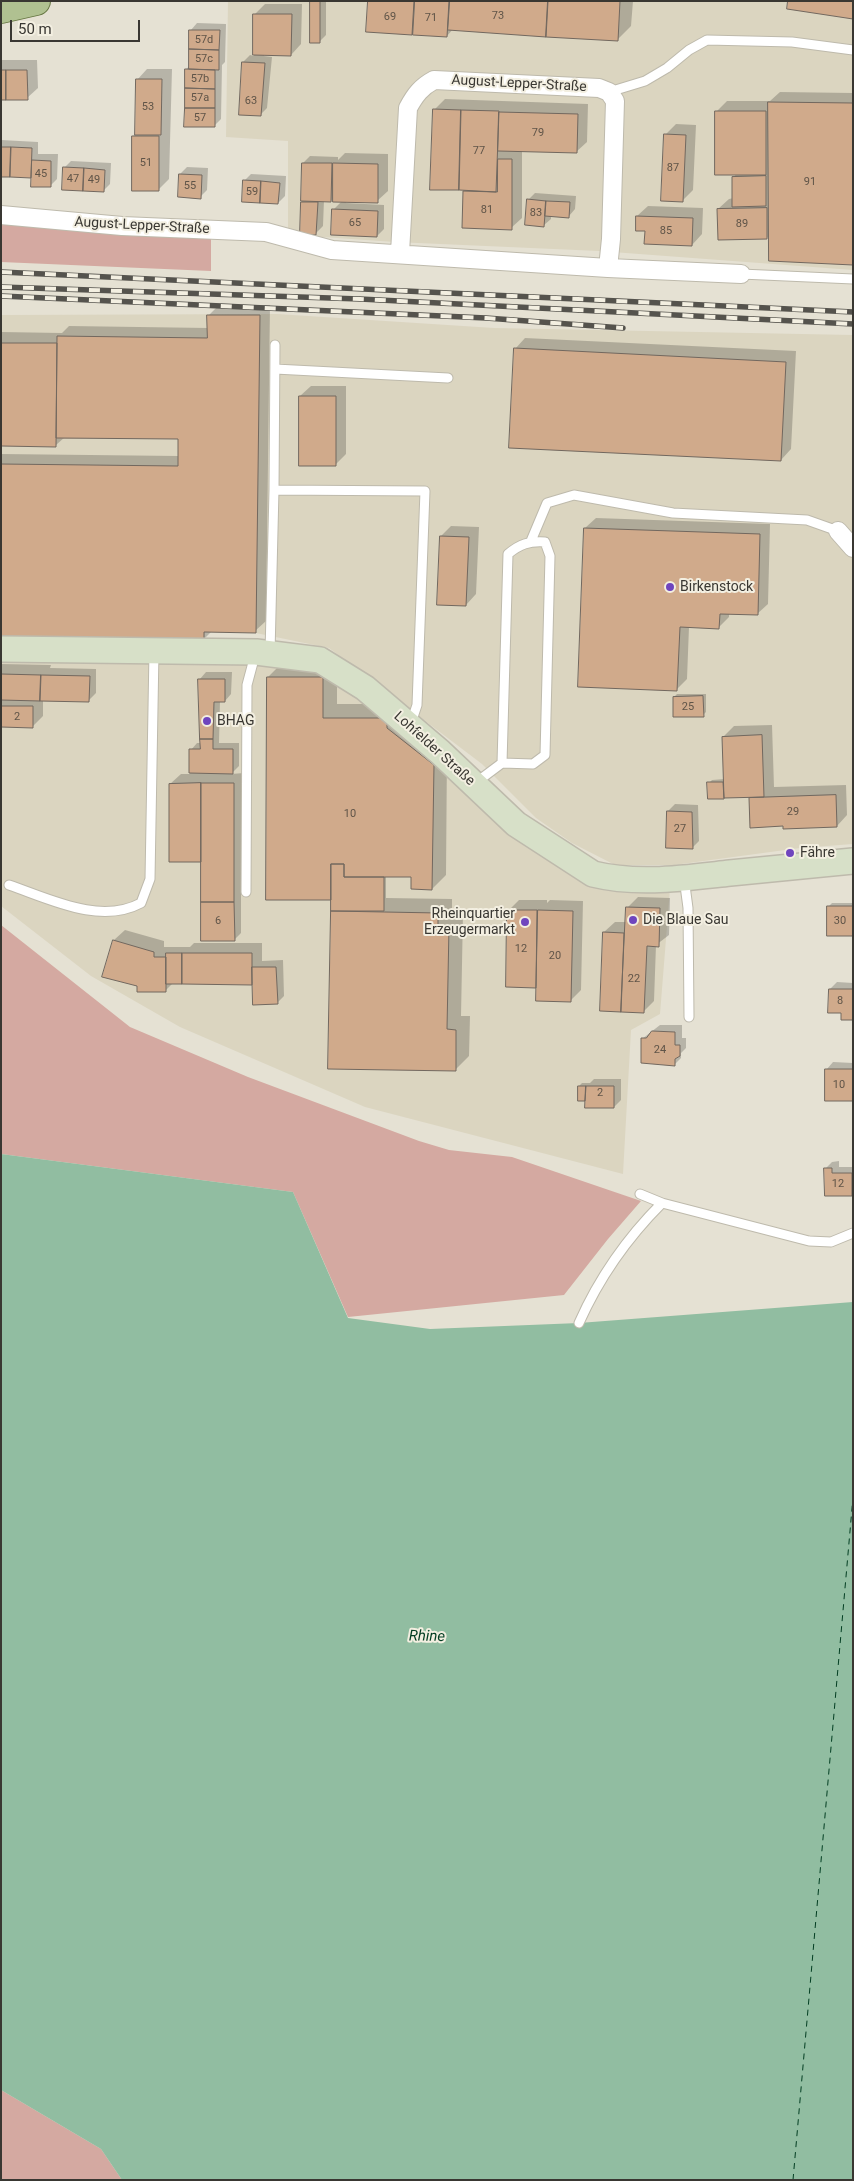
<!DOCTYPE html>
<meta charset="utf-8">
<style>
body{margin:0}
#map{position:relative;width:854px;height:2181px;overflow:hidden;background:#e5e1d3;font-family:Roboto,sans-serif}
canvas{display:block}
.frame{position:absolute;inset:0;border:2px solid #393732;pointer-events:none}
.scale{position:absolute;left:10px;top:20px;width:130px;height:22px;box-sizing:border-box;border:2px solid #393732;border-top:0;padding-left:6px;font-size:15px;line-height:18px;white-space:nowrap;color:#393732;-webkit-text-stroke:4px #f3efe1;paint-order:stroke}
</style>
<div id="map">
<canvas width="854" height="2181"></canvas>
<div class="frame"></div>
<div class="scale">50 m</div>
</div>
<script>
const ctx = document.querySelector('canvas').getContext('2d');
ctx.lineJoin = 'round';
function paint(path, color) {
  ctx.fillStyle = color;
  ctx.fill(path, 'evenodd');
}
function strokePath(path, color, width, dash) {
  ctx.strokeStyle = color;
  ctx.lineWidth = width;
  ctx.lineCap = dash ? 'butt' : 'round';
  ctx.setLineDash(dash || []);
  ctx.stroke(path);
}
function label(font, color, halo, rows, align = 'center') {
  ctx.font = font + ' Roboto,sans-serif';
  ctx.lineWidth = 4;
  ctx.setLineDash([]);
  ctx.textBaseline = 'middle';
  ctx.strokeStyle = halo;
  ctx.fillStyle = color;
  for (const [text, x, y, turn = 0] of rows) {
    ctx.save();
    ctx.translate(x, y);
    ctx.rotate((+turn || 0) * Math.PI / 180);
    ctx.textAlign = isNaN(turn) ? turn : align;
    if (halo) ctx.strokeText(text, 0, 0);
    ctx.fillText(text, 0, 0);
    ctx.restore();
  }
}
paint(new Path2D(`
 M228,1H853V270L599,251L395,242L293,235L288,230V141L226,137Z
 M277,314L494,328L853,335V844L800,848L674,865H615L572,843L536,818L482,764L329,648L256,633L205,632L204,640H101L104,664L237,662L318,670L365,699L519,836L574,877L613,891L670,889L660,1014L631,1030L623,1174L365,1107L180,1027L91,976L1,906V315Z`), '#dbd5c0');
paint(new Path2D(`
 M1,224L211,235V271L1,262Z
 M1,925L130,1027L248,1077L419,1141L449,1150L512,1157L641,1201L608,1239L564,1295L348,1317L293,1192L1,1154Z
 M1,2090L101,2149L122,2180H1Z`), '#d4a9a1');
paint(new Path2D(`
 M1,1154L293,1192L348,1318L430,1329L579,1323L853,1302V2180H122L101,2149L1,2090Z`), '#91bda1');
paint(new Path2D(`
 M312,1H326V35L319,42Z
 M369,1H633L631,26L617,40L453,29L447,36L367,31Z
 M265,4H302L301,44L291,55L264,54V56L272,57L267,108L260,115L243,62L250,55L254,56L255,14Z
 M197,23L226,24L225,62L222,65L221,119L214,126L186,69L190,66L191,30Z
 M1,60H37L38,88L27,98L1,99Z
 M147,69H172L169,179L158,190L133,136L136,134L137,80Z
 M780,92L853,93V264L770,235L767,238L718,209L729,199L734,198L733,177L737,174L716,112L727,101H770Z
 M445,99L588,104L587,142L576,152L522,151V218L511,228L463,227L464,189L434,110Z
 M676,124L696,125L693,190L682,201L665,135Z
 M1,140L38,142V154H58L57,179L50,186L33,177L1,176Z
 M345,153L388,154V191L377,201H347L346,203L384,205V229L377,236L333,210L342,201L334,198L331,201L324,200L323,226L316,233H301L303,163L310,156L338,157V160Z
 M71,161L111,163L110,184L103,191L64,168Z
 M187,167L208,168L207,190L200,197L180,174Z
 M251,174L286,176L285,196L278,203L244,181Z
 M535,193L576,196L575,209L569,216L551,215V219L544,225L528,200Z
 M648,206L703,208L702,234L692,245L646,230L637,216Z
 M219,305H270L266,621L255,631H212L204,639L1,636V454L179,456L180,438L65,437L56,445H1V332L62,333L69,326L209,328V315Z
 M525,338L796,351L791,449L781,460L515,349Z
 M311,386H346V454L335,465L300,396Z
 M596,518L770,524L768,604L757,614L729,613V617L718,628L689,627L687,679L677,689L585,528Z
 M451,526L479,527L476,594L466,605L441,536Z
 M282,663L337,664V704H401L447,751L446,875L432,889L413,876H386V898L452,899V913H463L461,1016H470L469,1056L455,1070L330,1068L332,897L268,677Z
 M1,664L51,665L50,668L96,669V693L89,700L43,699V716L32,727L1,726Z
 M206,672H232L231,694L225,701H220L219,743H239V766L231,774L244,773V890L241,894V933L234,940L170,784L181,774H190L191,750L197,743H201L200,679Z
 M677,694H706V712L703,715L674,697Z
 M772,725L774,787L846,785L847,815L837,826H751L750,796L726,795L723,797L709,783L712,780L725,779L723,737L734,726Z
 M675,804L698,805L699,841L692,848L668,811Z
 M638,897L670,898L669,935L656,945L654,1001L643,1012L601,1010L604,932L615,922H626L627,908Z
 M519,900H547V903L550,900L583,901L581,990L571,1000L538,986H507L509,910Z
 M832,903H853V935L829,906Z
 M125,930L164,941V947H190L194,943H262V961L283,960L284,996L277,1003L254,982L252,984L173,983L165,991L138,985L114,940Z
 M837,982L853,983V1019L842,1012L830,989Z
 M660,1025H682V1038H686V1048L681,1053V1058L674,1065H661V1062L642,1039Z
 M833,1062L853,1063V1100L827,1069Z
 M594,1079H621V1100L614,1107L587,1098L585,1100L579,1086L582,1083H590Z
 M839,1161V1167H853L852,1194L825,1169L832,1162Z`), '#0003');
strokePath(new Path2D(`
 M793,2180L853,1497`), '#023d22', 1, [6, 5]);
const building = new Path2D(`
 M310,1H320V43H310Z
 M368,1H414L412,35L366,32Z
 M415,1H449L447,37L413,35Z
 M450,1H548L546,37L448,30Z
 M548,1H620L618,41L546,37Z
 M788,1H853V19L787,9Z
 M253,14H292L291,56L253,55Z
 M189,30H220L219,50L189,49Z
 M189,49L219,50V70L189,69Z
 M242,62L265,63L261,116L239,115Z
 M185,69L215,70V89L185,88Z
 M1,70H6V100H1Z
 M6,70H27L28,100H6Z
 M136,79H162L161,135H135Z
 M185,88L215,89V108H185Z
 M768,102L853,103V265L769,261Z
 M185,108H215V127H184Z
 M433,109L461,110L459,190H430Z
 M461,110L499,111L496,192L459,190Z
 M715,111H766V175H715Z
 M499,112L578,114L577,153L498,151Z
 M664,134L686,135L683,202L661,201Z
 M132,136H159V191H132Z
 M1,147H11L10,177H1Z
 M11,147L32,148L31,178L10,177Z
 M498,159H512V230L462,228L463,191L497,192Z
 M32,160L51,161V187H31Z
 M302,163H332L331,202L301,201Z
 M333,163L378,164V203L333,202Z
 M63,167L84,168L83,191L62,190Z
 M84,168L105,170L104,192L83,191Z
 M179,174L202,175L201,199L178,197Z
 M766,176V206L732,207V177Z
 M243,180L261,181L260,203L242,202Z
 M261,181L280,183L278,204L260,203Z
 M527,199L546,201L544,227L525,225Z
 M546,201L570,202L569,218L545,216Z
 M301,202H318L316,235L300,234Z
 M767,208V239L718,240L717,209Z
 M332,209L378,211L377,237L331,235Z
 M636,216L693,218L692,246L644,244L645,231H636Z
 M207,315H260L256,633L204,632V640L1,638V464L178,466V439L56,438L57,336L207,338Z
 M1,343H57L56,447L1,446Z
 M514,348L786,362L781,461L509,448Z
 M299,396H336V466H299Z
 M584,528L760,534L758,615L720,614L719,629L680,627L677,691L578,687Z
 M440,536L469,537L466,606L437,605Z
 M1,674L41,675L40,701L1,700Z
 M41,675L90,676L89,702L40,701Z
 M267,677H323V718H387V728L434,765L432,890L411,889V877H344V864H331V900H266Z
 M198,679H225V702H214L213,739H200Z
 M703,696L704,717H673V697Z
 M1,706H33V728L1,727Z
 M762,735L764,797L724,798L722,737Z
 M200,739H213V749H233V774L189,773V749H200Z
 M707,782H723L724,799H708Z
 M201,783H234V902H201Z
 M201,783V862H169V784Z
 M836,795L837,827L783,829V826L750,828L749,798Z
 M667,811L692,812L693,849L666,848Z
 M331,864H344V877H384V911H331Z
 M201,902H234L235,941H201Z
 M827,906H853V936H827Z
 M626,907L660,908L659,947L647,946L644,1013L621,1012Z
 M507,910H537L536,988L506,987Z
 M538,910L573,911L571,1002L536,1001Z
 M331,911L438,913V927H449L447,1029L456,1030V1071L328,1069Z
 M603,932L624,933L621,1012L600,1011Z
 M113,940L154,952V957H166V992H137V986L102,977Z
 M166,953H182V984H166Z
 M182,953H252V985L182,984Z
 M252,967H276L278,1004L253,1005Z
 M829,989H853V1020H841V1013H828Z
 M652,1031L675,1032V1045H680V1056L675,1059V1066L641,1063V1038H646Z
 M825,1069H853V1101H825Z
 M578,1086H586L585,1101H578Z
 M586,1086H614V1108H585Z
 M824,1168H832V1173H852V1196H825Z`);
paint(building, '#d0aa8b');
strokePath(building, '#72685f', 1);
const lane = new Path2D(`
 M609,92L645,81L667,68L689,50L707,40L792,42L853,50
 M741,274L853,279
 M275,369L448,378
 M274,490L275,345
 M531,541L547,503L574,495L673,513L807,520L838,531
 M270,653L274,490L425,491L417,705L411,723
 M474,784L502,763L508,554C520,544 529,541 545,542L550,556L545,755L533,764L502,763
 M684,878L688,908L689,1017
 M9,885C50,899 100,925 141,903L150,879L154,651
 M246,892L247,685L255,655
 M640,1194L662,1203L809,1241L831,1242L853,1233
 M579,1323C599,1278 627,1238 662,1203`);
const street = new Path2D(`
 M1,215L122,226L266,232L332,250L608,268L741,274
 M400,253L408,108C415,95 421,87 434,80L599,88L609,92L615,101L611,239L608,268
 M838,531L853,548`);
const secondary = new Path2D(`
 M1,649L256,652L320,660L365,688L440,752L516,824L593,874C638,885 684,878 730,873C771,869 812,865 853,861`);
const primary = new Path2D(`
 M1,9L36,1`);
strokePath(lane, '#bebaac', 11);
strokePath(street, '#bebaac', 20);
strokePath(secondary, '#bebaac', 28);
strokePath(primary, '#647540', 30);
strokePath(lane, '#fff', 9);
strokePath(street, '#fff', 18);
strokePath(secondary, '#d7e0c8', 25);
strokePath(primary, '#b0c191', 28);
const rail = new Path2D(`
 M1,272L853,312
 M1,287L360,299L853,324
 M1,296L486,318L623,328`);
strokePath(rail, '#55534d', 5.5);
strokePath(rail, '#f3efe1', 4, [11]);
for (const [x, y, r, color] of [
 [670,587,5,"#6f45be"],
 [207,721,5,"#6f45be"],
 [790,853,5,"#6f45be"],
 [633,920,5,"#6f45be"],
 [525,922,5,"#6f45be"]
]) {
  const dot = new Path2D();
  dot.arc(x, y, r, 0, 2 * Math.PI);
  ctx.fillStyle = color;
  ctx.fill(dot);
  strokePath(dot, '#f3efe1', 2);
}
label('11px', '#5f5448', null, [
 ["73",498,16],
 ["69",390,17],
 ["71",431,18],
 ["57d",204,40],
 ["57c",204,59],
 ["57b",200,79],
 ["57a",200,98],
 ["63",251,101],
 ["53",148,107],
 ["57",200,118],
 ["79",538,133],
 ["77",479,151],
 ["51",146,163],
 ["87",673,168],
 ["45",41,174],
 ["47",73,179],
 ["49",94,180],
 ["91",810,182],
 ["55",190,186],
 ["59",252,192],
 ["81",487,210],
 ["83",536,213],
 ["65",355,223],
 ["89",742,224],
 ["85",666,231],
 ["25",688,707],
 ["2",17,717],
 ["29",793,812],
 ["10",350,814],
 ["27",680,829],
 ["6",218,921],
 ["30",840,921],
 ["12",521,949],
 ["20",555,956],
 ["22",634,979],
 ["8",840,1001],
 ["24",660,1050],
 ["10",839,1085],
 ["2",600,1093],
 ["12",838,1184]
]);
label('14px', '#393732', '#f3efe1', [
 ["August-Lepper-Straße",519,84,3],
 ["August-Lepper-Straße",142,226,3],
 ["Lohfelder Straße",434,749,42]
]);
label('14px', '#393732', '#f3efe1', [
 ["Birkenstock",680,587],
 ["BHAG",217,721],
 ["Fähre",800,853],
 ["Rheinquartier",515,914,"right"],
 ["Erzeugermarkt",515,930,"right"],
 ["Die Blaue Sau",643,920]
], 'left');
label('italic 15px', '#023d22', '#f3efe1', [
 ["Rhine",427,1637,1]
]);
</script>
